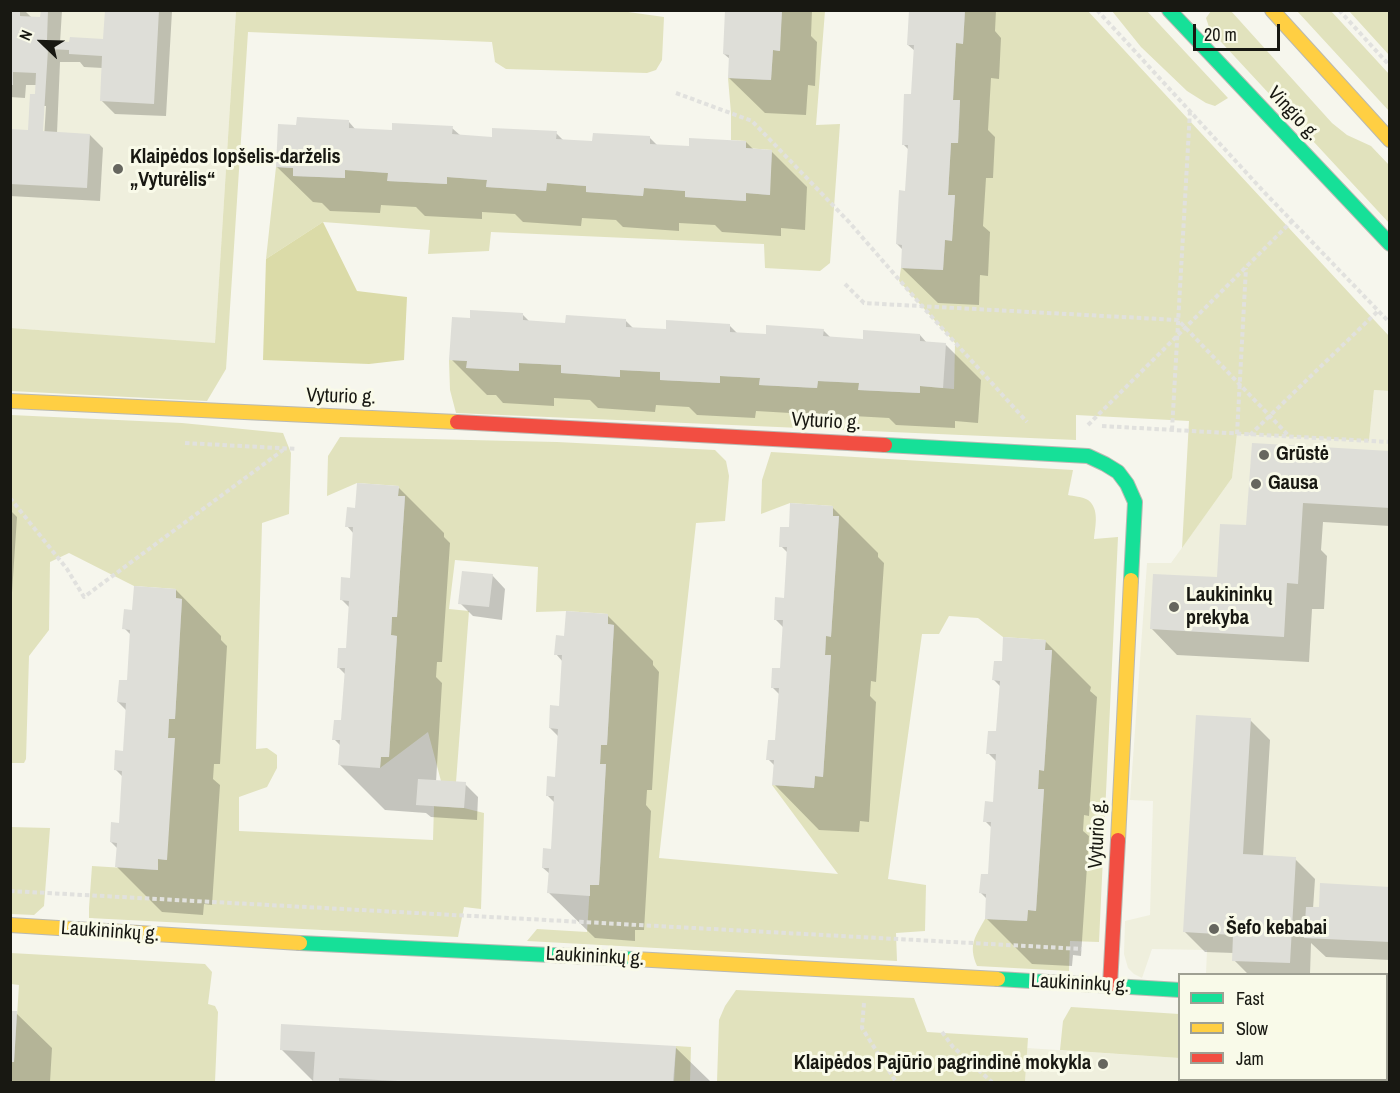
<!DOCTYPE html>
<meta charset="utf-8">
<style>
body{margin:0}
#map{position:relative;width:1400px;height:1093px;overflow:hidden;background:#f6f6ed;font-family:"Archivo Narrow",sans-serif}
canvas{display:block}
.frame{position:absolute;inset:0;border:12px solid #181812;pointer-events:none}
.legend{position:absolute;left:1178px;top:973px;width:210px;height:108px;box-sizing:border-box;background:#f9fae9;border:2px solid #9fa093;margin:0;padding:8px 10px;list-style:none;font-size:18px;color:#181812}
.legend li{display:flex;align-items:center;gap:12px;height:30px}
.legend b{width:30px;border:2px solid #9fa093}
.north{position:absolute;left:12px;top:12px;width:60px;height:60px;-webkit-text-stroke:4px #f9fae9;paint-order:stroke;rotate:293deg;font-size:16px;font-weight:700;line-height:24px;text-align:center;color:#181812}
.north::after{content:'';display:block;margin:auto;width:21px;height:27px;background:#181812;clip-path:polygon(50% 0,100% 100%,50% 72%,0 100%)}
.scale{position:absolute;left:1193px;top:24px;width:87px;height:27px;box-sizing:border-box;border:3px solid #181812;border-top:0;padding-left:8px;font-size:18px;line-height:21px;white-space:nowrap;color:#181812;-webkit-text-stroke:4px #f9fae9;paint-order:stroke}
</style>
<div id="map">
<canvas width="1400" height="1093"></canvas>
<div class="frame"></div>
<ul class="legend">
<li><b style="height:8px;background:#16e098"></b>Fast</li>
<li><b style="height:8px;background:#ffcf43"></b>Slow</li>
<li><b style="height:8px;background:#f24e42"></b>Jam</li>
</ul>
<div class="north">N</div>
<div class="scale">20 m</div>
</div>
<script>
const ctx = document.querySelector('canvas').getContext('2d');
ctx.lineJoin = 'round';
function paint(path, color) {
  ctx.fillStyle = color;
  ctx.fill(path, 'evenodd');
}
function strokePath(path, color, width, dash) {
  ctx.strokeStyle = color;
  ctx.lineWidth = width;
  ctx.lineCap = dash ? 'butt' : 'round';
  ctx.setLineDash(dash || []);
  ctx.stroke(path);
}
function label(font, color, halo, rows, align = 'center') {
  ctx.font = font + ' "Archivo Narrow",sans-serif';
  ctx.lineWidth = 6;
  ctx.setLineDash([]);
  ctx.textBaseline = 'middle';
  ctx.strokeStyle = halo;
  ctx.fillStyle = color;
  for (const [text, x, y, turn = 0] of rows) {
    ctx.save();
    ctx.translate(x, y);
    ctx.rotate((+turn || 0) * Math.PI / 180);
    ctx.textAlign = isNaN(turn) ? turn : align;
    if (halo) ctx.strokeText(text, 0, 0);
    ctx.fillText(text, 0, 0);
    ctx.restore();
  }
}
paint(new Path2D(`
 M10,11H236L215,344L11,328Z
 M1374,390L1389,391V993H1387L1386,974H1206L1207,950L1152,949L1142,978L1134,974L1128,968L1124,954L1125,921L1150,915L1153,801L1130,800L1147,563H1171L1232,478L1237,434L1369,441Z
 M1027,1048L1179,1058L1180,1080H1386L1387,1071H1390L1389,1082H1025Z`), '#efefdd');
paint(new Path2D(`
 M614,10L664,17L662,60L656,70L647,73L506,69L495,62L492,42L248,32L226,369L207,401L11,391V328L215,343L236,11Z
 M1087,10L1389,336L1390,391L1374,390L1369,441L1237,434L1232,478L1182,548L1189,421L1076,415V440L456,413L450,390L449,360L467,361V368L518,371L519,363L561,365L562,373L620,377V370L660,372V380L720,383V376L760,378L759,385L817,388L818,381L859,383V390L919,393L920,386L954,389L955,343L899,281L901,268L943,270L945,240H952L955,196L948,195L951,143H958L960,101L953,100L956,43H963L965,11Z
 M782,11H825L816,125L840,124L830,263L820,271L765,268L764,244L491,232L489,251L428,254L430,230L323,222L266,259L276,167L293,168V176L345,178V170L388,173V181L446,184L447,177L487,180L486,187L546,191L547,183L586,186V192L643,196L644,188L685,191V197L745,201L746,193L769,195L772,150L746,148V141L731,140V113L728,78L771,80L773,50L779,51Z
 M1112,11H1147L1228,98L1215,106L1206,103L1187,91L1141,47Z
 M1211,11H1231L1332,123L1347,135L1371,146L1389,165V223L1210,30L1206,18Z
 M1297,11H1331L1389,74V111Z
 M1349,11H1389V55Z
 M11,415L182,423L283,433L291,453L289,514L262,523L256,749L267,748L277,755V768L267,787L239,797V831L433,840L434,806L464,808L484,813L481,909L464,907L458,937L89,918V908L92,866L157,870L158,859L166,860L174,738H168L169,719H175L182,599L176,598V589L134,586L69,553L50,562L49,630L29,656L26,759L24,763H11Z
 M340,437L557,442L715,450L726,461L729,476L725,521L696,523L659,858L838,874L772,785L814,788L815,776L823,777L831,656L825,655L826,636H831L839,516H833V506L790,503L761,514L762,480L771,452L1073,470L1068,495C1073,496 1083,497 1088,500C1100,509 1095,527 1094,539L1118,537L1099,942L1070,941L1069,971L977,966C968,945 975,937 985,919L1027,921L1028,910L1036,911L1044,790L1038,789L1039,770H1044L1052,651L1045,650V640L1003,637L978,618L949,616L939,634H922L888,879L926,885L925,931L896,933L897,961L527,941L537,929L587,932L590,885H599L606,764H600L601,745H607L614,625L608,624V614L566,611L536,612L538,567L455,560L449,609L469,611L456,782L441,781L428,732L380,768L381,757H389L397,636L391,635L392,617L397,616L405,497L398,496L399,486L357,483L327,496L328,456Z
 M10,827L50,828L44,906L34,915L11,914Z
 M11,953L205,964L212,972L208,1004L215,1006L218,1012L215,1082H11L10,1062H14L19,985L11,984Z
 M736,990L914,998L927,1032L1028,1038L1025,1082H717L719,1020L725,1006Z
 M1071,1007L1179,1014V1058L1060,1050L1063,1021Z
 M676,1046L691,1047L690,1082H674Z`), '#e1e2bd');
paint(new Path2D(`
 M323,222L357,291L407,297L404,360L369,364L263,360L266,259Z`), '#dbdba8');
paint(new Path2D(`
 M10,10H24L32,18L42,19V10H62L60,43L104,40L106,10L172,11L166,116L115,114L101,100L103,68L84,67L80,62H60L57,133L90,135L103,148L100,201L10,196V131L29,132L37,96V85H26L25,98L10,97ZM43,106H46L44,139L41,138Z
 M727,10H812L811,36L817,42L815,86L808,85L806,115L765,113L729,78L731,60L724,54Z
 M910,10H996L995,31L1001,38L999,79L991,78L988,130L995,137L993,178H986L983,226L990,232L988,276L980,275L979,305L938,303L902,268L903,250L897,244L907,192L909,150L903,144L912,96L915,51L908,45Z
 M349,122L356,130L393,132L452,128L461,136L494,138L556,133L564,141L594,143L650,138L658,146L690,148L746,142L754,150L771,151L807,187L805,230L781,228V236L722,232L715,225L679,223V231L623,227L616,220L582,218L581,226L523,222L515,214L482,212V219L425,216L416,207L381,205L380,213L330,211L322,203L313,202L277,167L297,127Z
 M522,314L530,322L567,324L625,320L634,329L667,331L730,326L738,334L768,335L823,330L831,338L864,340L920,335L927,343L945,344L981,380L978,423L955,421V428L896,425L889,418L853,416L852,423L796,420L790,413L756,411L755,418L697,415L689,407L656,405L655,412L598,408L590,400L554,398V406L503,403L496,395H487L451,359L471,320Z
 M1390,452V526L1323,522L1321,550L1327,556L1324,609H1312L1309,662L1177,655L1152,629L1218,579L1248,527Z
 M399,488L444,533V537L450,543L442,662H437L436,677L442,683L436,782L465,784L478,797L477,820L431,817L426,813L385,810L339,764L341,746L334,739L343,722L346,675L338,667L347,650L350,608L341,599L351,579L354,534L347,526L357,509Z
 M10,506L11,511L17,517L10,623Z
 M832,507L878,553V557L884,563L876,682L871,681L870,696L876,702L869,822L860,821L859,832L819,830L774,784L775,766L768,759L777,742L780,695L772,687L781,670L784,628L775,619L785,599L788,553L781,546L790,529Z
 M492,575L505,589L502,620L473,616L460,603Z
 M176,590L221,636V640L227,646L220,764H214L213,779L220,785L212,905L204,904L203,915L162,912L117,867L118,849L111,842L120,824L123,777L116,770L124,752L127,711L118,702L129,682L132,636L124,628L134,612Z
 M608,616L653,661V665L659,672L652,790H647L646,805L651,811L644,930H635V941L595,938L549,893L550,874L543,868L552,850L555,803L547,795L556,778L559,737L550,728L560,708L563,662L556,654L566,637Z
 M1045,641L1091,687L1090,691L1097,697L1089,816L1084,815L1083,831L1089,836L1081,956L1073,955L1072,966L1032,964L986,918L988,900L981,893L990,875L993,829L985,821L994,804L997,762L988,753L998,733L1001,687L994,680L1003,663Z
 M1250,720L1270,740L1263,857L1295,859L1315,879L1313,909L1390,888V960L1326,957L1311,943L1310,974H1248L1234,960V953L1205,952L1185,932Z
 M10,1013H16L52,1048L50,1082H10Z
 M675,1047L711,1082H314L282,1050Z`), '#0003');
paint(new Path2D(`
 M10,10H20V16L40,17L41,10H48L47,40L69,42L70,37L103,39L105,10H159L154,104L100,101L102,56L69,54V50L48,49L43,131L90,134L87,188L10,184V129L28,130L30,94H35L36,73L13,72V85H10Z
 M725,10H782L780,51L773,50L771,80L728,78L729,55L723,54Z
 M909,10H965L963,44L956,43L953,100H960L958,143H951L948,195H955L952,241L945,240L943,270L901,268L902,245L896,244L899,190L905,191L908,145H902L904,94H911L914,45H907Z
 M297,117L349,120V128L392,130V123L453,126L452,134L492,137V128L557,131L556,139L592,141L593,133L650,136V144L689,146V138L746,141V148L772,150L770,195L746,193V201L685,197V191L644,188L643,196L586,192V186L547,183L546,191L486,187L487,180L447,177V184L387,181L388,173L345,170V178L293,176V168L276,167L278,124L296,125Z
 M470,310L523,313V320L565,323L566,315L626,319V327L666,329V320L730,324V332L766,334V325L824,329L823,336L863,339V330L920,334V341L946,343L943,388L920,386V393L858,390L859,383L818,381L817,388L759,385L760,378L720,376V383L660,380V372L620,370V377L561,373V365L519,363V371L466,368L467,361L449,360L452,317L470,318Z
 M1252,443L1390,451V508L1303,503L1298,584L1287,583L1284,637L1150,629L1153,574L1217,577L1220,524L1246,525Z
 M357,483L399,486L398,496H405L397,617H392L391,635L397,636L389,757H381L380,768L338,765L340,740H332L334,720H341L345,668H337L338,648H346L349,601L340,600L341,577L350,578L353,527H345L347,507L355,508Z
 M790,503L833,506V516H839L831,637L826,636L825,655H831L823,777L815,776L814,788L772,785L774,760H766L768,740H775L779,688H771L772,668H780L783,620H774L775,597L784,598L787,547H779L780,527H789Z
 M462,571L493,574L489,607L458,604Z
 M134,586L176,589V598L182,599L175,719H169L168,738H175L167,860L158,859V870L115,867L117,843L110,842L111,822L119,823L122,771L114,770L115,750L123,751L126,703L117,702L119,680H127L130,630L122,629L124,609L132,610Z
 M566,611L608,614V624L614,625L607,745H601L600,764H606L599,885H590V896L547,893L549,868H542L543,848L551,849L554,796H546L547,776L555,777L558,729L549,728L550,705L559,706L562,655H554L556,635L564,636Z
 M1003,637L1046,640L1045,650H1052L1044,771L1039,770L1038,789H1044L1036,911L1028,910L1027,921L985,919L986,894L979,893L981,874H988L991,822H983L985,801L993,802L996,754H986L988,731H996L1000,681L992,680L994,661H1002Z
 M1196,715L1251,718L1243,854L1296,857L1290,963L1232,961L1233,935L1183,932Z
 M418,779L466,782L464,808L416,805Z
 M1320,883L1390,887V942L1304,938L1306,907H1319Z
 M10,1011H17L14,1062H10Z
 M281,1024L676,1046L673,1082H418L339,1078V1082H313L315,1052L280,1050Z`), '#deded8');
const street = new Path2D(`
 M1386,1004H1390`);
const fast = new Path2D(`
 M1169,10L1390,244
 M885,445L1088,456L1105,464L1118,472L1127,484L1135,502L1131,580
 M300,943L634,959
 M998,979L1180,990`);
const slow = new Path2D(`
 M1272,10L1390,140
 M10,401L457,422
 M1118,840L1131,580
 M10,925L300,943
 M634,959L998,979`);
const jam = new Path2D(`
 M457,422L885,445
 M1110,985L1118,840`);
strokePath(street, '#b9b9b2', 33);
strokePath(fast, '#b9b9b2', 16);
strokePath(slow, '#b9b9b2', 16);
strokePath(jam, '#b9b9b2', 16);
strokePath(new Path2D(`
 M1097,10L1265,193L1390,323
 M1339,10L1390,66
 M676,93L752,121L849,222L922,306L1027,422
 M845,284L864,303L1178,320L1289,436
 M1088,425L1292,221
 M1102,426L1390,442
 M1172,430L1190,111
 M1237,434L1246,268
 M1250,435L1378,311
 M185,443L297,449
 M10,498L67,569L84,597L283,450
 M10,891L1082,949
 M864,1003L862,1028L896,1082
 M942,1032L953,1047L992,1082
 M1325,1082L1326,1080`), '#e1e1de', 4, [4.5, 3]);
strokePath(street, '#fefefc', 30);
strokePath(fast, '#16e098', 14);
strokePath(slow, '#ffcf43', 14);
strokePath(jam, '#f24e42', 14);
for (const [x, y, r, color] of [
 [118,169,6,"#66665f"],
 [1264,455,6,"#66665f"],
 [1256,484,6,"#66665f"],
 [1174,607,6,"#66665f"],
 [1214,929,6,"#66665f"],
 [1103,1064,6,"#66665f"]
]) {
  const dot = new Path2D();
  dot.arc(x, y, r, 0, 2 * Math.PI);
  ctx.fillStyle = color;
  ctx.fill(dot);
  strokePath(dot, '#f9fae9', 2);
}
label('20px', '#181812', '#f9fae9', [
 ["Vingio g.",1293,114,47],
 ["Vyturio g.",341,397,2],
 ["Vyturio g.",826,422,3],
 ["Vyturio g.",1098,834,-87],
 ["Laukininkų g.",110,932,4],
 ["Laukininkų g.",595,957,3],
 ["Laukininkų g.",1080,984,3]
]);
label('bold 20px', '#181812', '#f9fae9', [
 ["Klaipėdos lopšelis-darželis",130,158],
 ["„Vyturėlis“",130,181],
 ["Grūstė",1276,455],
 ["Gausa",1268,484],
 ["Laukininkų",1186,596],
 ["prekyba",1186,619],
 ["Šefo kebabai",1226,929],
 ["Klaipėdos Pajūrio pagrindinė mokykla",1091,1064,"right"]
], 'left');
</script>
